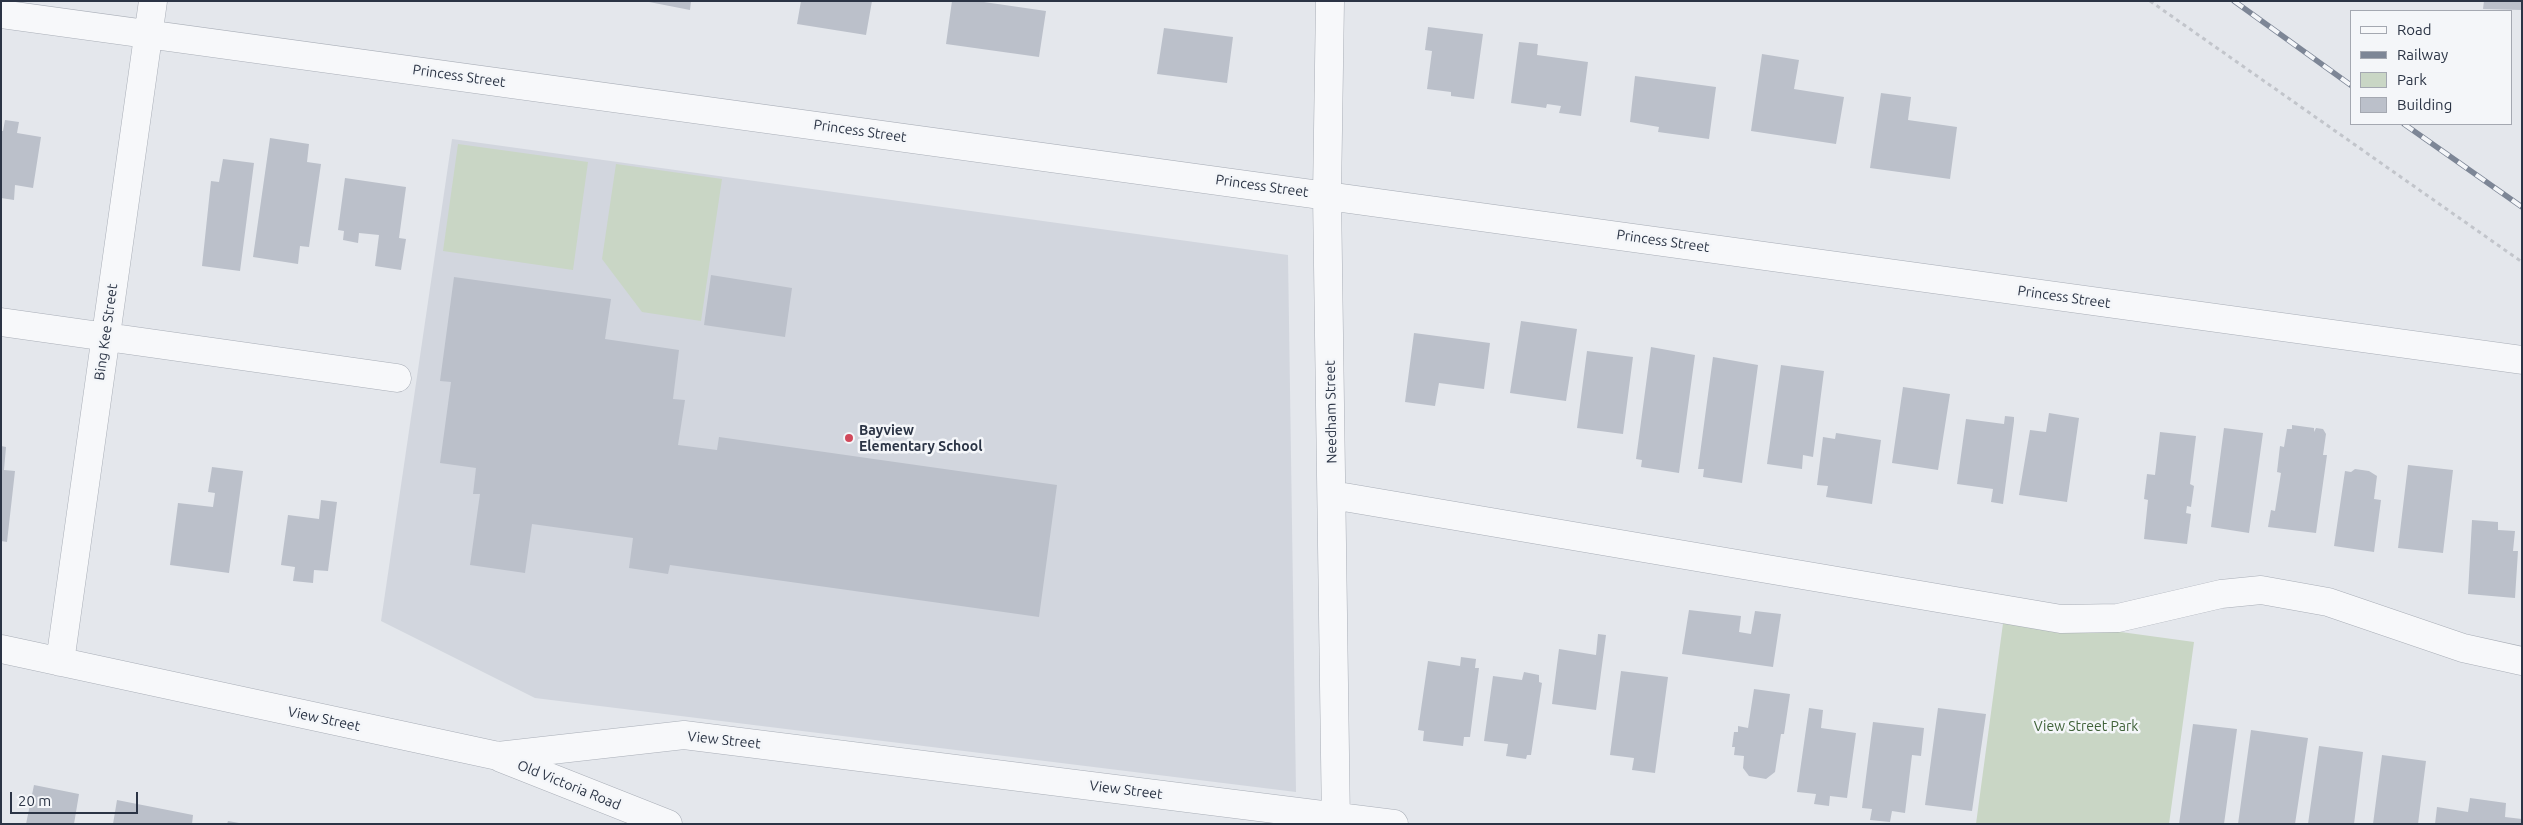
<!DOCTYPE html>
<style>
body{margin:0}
#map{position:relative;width:2523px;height:825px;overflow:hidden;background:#e4e7ec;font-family:Ubuntu,sans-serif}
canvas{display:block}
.frame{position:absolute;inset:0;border:2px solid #2b3445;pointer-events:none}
.legend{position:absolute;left:2350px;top:10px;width:162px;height:115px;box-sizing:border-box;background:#f4f6f9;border:1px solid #a4a8b1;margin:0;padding:6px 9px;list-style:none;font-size:15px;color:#2b3445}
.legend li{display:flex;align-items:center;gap:10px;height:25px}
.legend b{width:25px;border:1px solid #a4a8b1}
.scale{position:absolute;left:10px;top:792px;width:128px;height:22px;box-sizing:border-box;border:2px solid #2b3445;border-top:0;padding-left:6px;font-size:15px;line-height:18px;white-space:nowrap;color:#2b3445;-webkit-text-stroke:4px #f4f6f9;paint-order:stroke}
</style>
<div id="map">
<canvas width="2523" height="825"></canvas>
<div class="frame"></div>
<ul class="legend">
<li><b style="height:6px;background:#f7f8fa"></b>Road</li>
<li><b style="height:6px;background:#7d8696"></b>Railway</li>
<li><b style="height:14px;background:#c9d6c5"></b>Park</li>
<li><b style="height:14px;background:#bbc0ca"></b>Building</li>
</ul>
<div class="scale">20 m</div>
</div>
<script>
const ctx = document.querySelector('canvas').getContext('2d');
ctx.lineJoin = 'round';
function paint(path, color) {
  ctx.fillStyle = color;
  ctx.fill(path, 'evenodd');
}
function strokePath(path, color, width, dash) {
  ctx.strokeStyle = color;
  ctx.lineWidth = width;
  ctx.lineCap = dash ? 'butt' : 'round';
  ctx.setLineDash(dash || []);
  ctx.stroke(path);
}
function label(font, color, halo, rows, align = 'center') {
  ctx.font = font + ' Ubuntu,sans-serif';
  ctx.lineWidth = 5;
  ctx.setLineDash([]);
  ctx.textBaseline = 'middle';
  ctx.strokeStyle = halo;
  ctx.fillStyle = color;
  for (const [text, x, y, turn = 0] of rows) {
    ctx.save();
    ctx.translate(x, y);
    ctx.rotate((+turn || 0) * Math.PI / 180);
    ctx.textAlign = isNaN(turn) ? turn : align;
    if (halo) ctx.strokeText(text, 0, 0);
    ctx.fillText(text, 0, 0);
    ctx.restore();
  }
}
paint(new Path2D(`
 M452,139L1288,255L1296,792L535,698L381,621Z`), '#d2d6de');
paint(new Path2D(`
 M458,144L588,162L573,270L443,251Z
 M616,164L722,179L701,321L642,312L602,259Z
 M2004,616L2194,642L2169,824H1976Z`), '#c9d6c5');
paint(new Path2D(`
 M644,1H691L690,10Z
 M801,1H872L866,35L797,24Z
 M952,1H977L1046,11L1039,57L946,44Z
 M2484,1H2522V10L2483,9Z
 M1428,27L1483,34L1474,99L1451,96V92L1427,89L1432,51L1425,50Z
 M1164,28L1233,37L1227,83L1157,74Z
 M1519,42L1538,44L1537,55L1588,62L1581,116L1559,113L1561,106L1547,104L1546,108L1511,103Z
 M1762,54L1799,60L1794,89L1844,97L1836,144L1751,131Z
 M1635,76L1716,87L1709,139L1658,132L1659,127L1630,122Z
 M1881,93L1911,97L1908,120L1957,127L1950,179L1870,168Z
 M5,120L19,122L17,133L41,137L33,188L15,185L14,200L1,198V131H3Z
 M270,138L309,144L307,162L321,164L309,247L300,246L298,264L253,257Z
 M223,159L254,163L240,271L202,266L211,181L219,182Z
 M345,178L406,187L399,238L406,239L401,270L375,266L379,235L359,233L358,243L343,240L344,231L338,230Z
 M711,275L792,288L785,337L704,325Z
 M454,277L611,299L605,339L679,350L673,399L685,400L678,445L717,450L719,437L1057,485L1039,617L670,565L668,574L629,568L633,538L532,524L525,573L470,565L480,494H473L476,468L440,463L451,382L440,381Z
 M1521,321L1577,329L1566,401L1510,393Z
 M1414,333L1490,343L1484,389L1439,383L1435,406L1405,402Z
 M1651,347L1695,355L1679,473L1641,467L1642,460L1636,459Z
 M1587,351L1633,357L1623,434L1577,428Z
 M1713,357L1758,365L1742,483L1703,477L1704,469H1698Z
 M1781,365L1824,371L1813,457L1803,455L1802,469L1767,464Z
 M1903,387L1950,394L1938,470L1892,463Z
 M2049,413L2079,418L2067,502L2019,495L2030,430L2046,432Z
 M2005,416L2014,417V421L2003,504L1991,502L1993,489L1957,484L1966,419L2004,424Z
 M2292,425L2314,428V432L2316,428L2323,429L2326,434L2323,455H2327L2316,533L2268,527L2271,510L2275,511L2281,473L2277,472L2280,446L2284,447L2287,429H2292Z
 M2224,428L2263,433L2249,533L2211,527Z
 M2160,432L2196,436L2190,484L2194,486L2191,507L2187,506L2186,513L2191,514L2187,544L2144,539L2148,500L2144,499L2147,474L2155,475Z
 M1836,433L1881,440L1872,504L1826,497L1828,486L1817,485L1823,437L1835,439Z
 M1,446L6,447L4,470L15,471L7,542L1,541Z
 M2408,465L2453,470L2443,553L2398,548Z
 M212,467L243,471L229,573L170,565L178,503L213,507L215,493L208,492Z
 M2355,469L2369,471L2377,476L2374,499L2381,500L2374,552L2334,546L2345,471L2351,472Z
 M321,500L337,502L328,571L314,570L313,583L293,581L295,567L281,565L288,515L319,519Z
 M2472,520L2498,522V530L2515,531L2513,551H2518L2515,598L2468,594Z
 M1689,610L1741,616L1739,632L1751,634L1755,611L1781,614L1773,667L1682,654Z
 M1598,634L1606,635L1596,710L1552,704L1559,649L1596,655Z
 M1461,657L1476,659L1475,668H1479L1470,737H1464L1463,746L1423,741L1424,731L1418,730L1428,661L1460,666Z
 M1621,671L1668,677L1655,773L1632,770L1634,758L1610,755Z
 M1524,672L1539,675V682L1542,683L1531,755H1527L1526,759L1506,756L1508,744L1484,741L1493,676L1522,680Z
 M1754,689L1790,694L1784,734H1781L1775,772L1766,779L1749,776L1743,768L1744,756L1734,755L1735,747H1732L1734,732H1738V726L1748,728Z
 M1809,708L1823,710L1821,728L1856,733L1847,798L1830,796L1829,806L1814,804L1816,794L1797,792Z
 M1938,708L1986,714L1972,811L1925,805Z
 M1873,722L1924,728L1921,756L1912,755L1905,813L1892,811L1890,822L1870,820L1872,809L1862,808Z
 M2193,724L2237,729L2224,824H2179Z
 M2251,730L2308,738L2295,824H2238Z
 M2319,746L2363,752L2354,824H2308Z
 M2382,755L2426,761L2418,824H2373Z
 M34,785L79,794L74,824H26Z
 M2470,798L2506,803L2505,817L2522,819V824H2435L2437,807L2468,812Z
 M117,800L193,815L192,824H113Z
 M228,821L239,823V824H227Z`), '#bbc0ca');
const minor = new Path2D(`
 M1330,1L1327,195L1336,824
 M1,14L2522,360
 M1,322L397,378
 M1332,495L2061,619L2118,618L2221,594L2261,590L2328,602L2463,648L2522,661
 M1,649L498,756L684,735L1394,824
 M60,662L153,1
 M501,758L668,824`);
strokePath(minor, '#a9aeb7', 29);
strokePath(new Path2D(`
 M2150,1L2522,262`), '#c2c5cb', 3, [4, 4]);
strokePath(minor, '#f7f8fa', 28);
const rail = new Path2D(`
 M2234,1L2352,86
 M2404,124L2522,207`);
strokePath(rail, '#7d8696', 5.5);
strokePath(rail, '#f4f6f9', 4, [11]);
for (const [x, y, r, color] of [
 [849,438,5,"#d1495b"]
]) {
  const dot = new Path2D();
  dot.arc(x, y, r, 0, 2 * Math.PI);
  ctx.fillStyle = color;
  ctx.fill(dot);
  strokePath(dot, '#f4f6f9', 2);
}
label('14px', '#2b3445', '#f4f6f9', [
 ["Princess Street",459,76,8],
 ["Princess Street",860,131,8],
 ["Princess Street",1262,186,8],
 ["Princess Street",1663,241,8],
 ["Princess Street",2064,297,8],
 ["Bing Kee Street",106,332,-82],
 ["Needham Street",1331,412,-91],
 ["View Street",324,719,12],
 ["View Street",724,740,6],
 ["Old Victoria Road",569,785,22],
 ["View Street",1126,790,7]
]);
label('bold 14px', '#2b3445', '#f4f6f9', [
 ["Bayview",859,430],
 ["Elementary School",859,446]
], 'left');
label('14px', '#3f6138', '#f4f6f9', [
 ["View Street Park",2086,726]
]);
</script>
